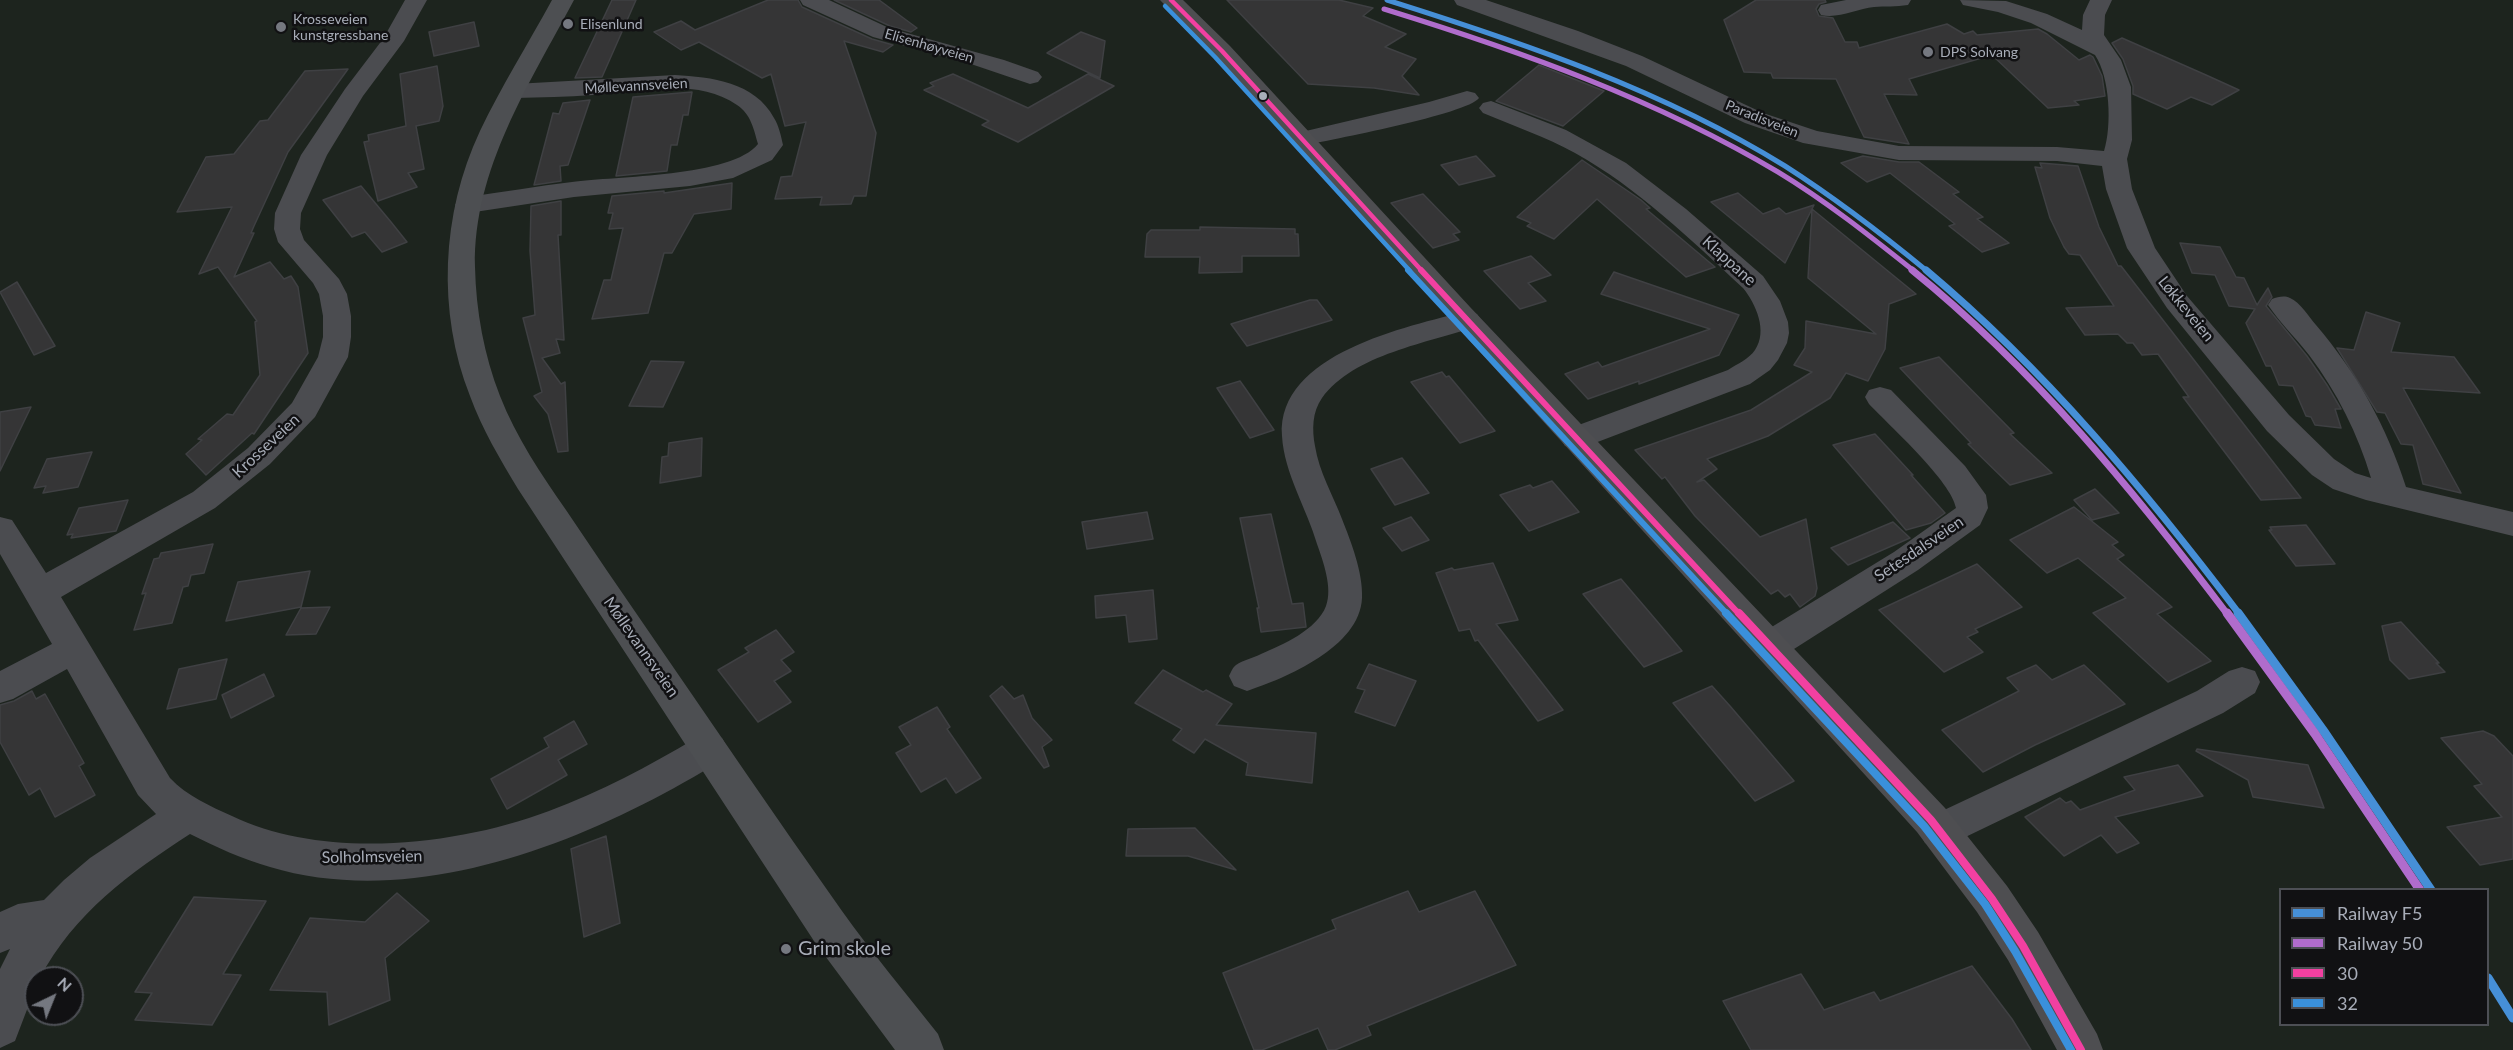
<!DOCTYPE html>
<meta charset="utf-8">
<style>
body{margin:0}
#map{position:relative;width:2513px;height:1050px;overflow:hidden;background:#171717;font-family:Lato,sans-serif}
canvas{display:block}
.legend{position:absolute;left:2279px;top:888px;width:210px;height:138px;box-sizing:border-box;background:#111113;border:2px solid #4d4f55;margin:0;padding:8px 10px;list-style:none;font-size:18px;color:#a8adb8}
.legend li{display:flex;align-items:center;gap:12px;height:30px}
.legend b{width:30px;border:2px solid #4d4f55}
.north{position:absolute;left:24px;top:966px;width:60px;height:60px;box-sizing:border-box;background:#111113;border:2px solid #4d4f55;border-radius:50%;rotate:43deg;font-size:16px;font-weight:700;line-height:24px;text-align:center;color:#a8adb8}
.north::after{content:'';display:block;margin:auto;width:21px;height:27px;background:#757880;clip-path:polygon(50% 0,100% 100%,50% 72%,0 100%)}
</style>
<div id="map">
<canvas width="2513" height="1050"></canvas>
<ul class="legend">
<li><b style="height:8px;background:#468fd7"></b>Railway F5</li>
<li><b style="height:8px;background:#b06ccc"></b>Railway 50</li>
<li><b style="height:8px;background:#f240a1"></b>30</li>
<li><b style="height:8px;background:#3a90db"></b>32</li>
</ul>
<div class="north">N</div>
</div>
<script>
const ctx = document.querySelector('canvas').getContext('2d');
ctx.lineJoin = 'round';
function paint(path, color) {
  ctx.fillStyle = color;
  ctx.fill(path, 'evenodd');
}
function strokePath(path, color, width, dash) {
  ctx.strokeStyle = color;
  ctx.lineWidth = width;
  ctx.lineCap = dash ? 'butt' : 'round';
  ctx.setLineDash(dash || []);
  ctx.stroke(path);
}
function label(font, color, halo, rows, align = 'center') {
  ctx.font = font + ' Lato,sans-serif';
  ctx.lineWidth = 5;
  ctx.setLineDash([]);
  ctx.textBaseline = 'middle';
  ctx.strokeStyle = halo;
  ctx.fillStyle = color;
  for (const [text, x, y, turn = 0] of rows) {
    ctx.save();
    ctx.translate(x, y);
    ctx.rotate((+turn || 0) * Math.PI / 180);
    ctx.textAlign = isNaN(turn) ? turn : align;
    if (halo) ctx.strokeText(text, 0, 0);
    ctx.fillText(text, 0, 0);
    ctx.restore();
  }
}
paint(new Path2D(`
 M0,0H2513V1050H0ZM2280,890H2488V1024H2280ZM36,978H72V1014H36Z`), '#1d241e');
const building = new Path2D(`
 M612,0H636L602,77L575,78Z
 M768,0H798L802,7L872,39L893,45L883,52L844,41L876,133L866,196H854L851,204L820,205L822,197L775,199L781,177L792,176L806,122L785,126L771,74L762,78L699,42L681,50L654,32L681,21L695,30Z
 M834,0H879L917,28L911,32L890,26Z
 M1227,0H1339L1373,8L1363,16L1406,34L1385,47L1416,59L1402,76L1419,95L1374,88L1308,84Z
 M1756,0H1825L1826,2L1819,4L1816,9L1819,16L1833,18L1845,42H1857L1859,48L1947,24L1964,34L1973,31L1977,35L2038,29L2047,34L2079,60L2090,55L2093,57L2102,76L2105,96L2074,101L2079,105L2048,108L1992,55L1909,79L1917,95L1884,94L1909,144L1864,137L1836,79L1773,78L1771,73L1744,72L1724,20Z
 M474,22L479,46L434,56L429,32Z
 M1081,32L1105,41L1100,78L1047,53Z
 M2122,38L2206,75L2239,90L2212,105L2191,97L2167,109L2133,94V86L2123,59L2112,43Z
 M1539,65L1604,91L1563,126L1496,101Z
 M437,66L443,106L439,121L416,126L424,169L408,173L417,187L378,201L364,142L369,141L368,135L406,126L400,74Z
 M348,69L288,152L254,226L251,233H254L234,277L270,262L284,279L291,276L298,287L308,353L254,434L252,433L206,475L186,454L202,440L198,439L227,414L233,415L260,375L255,322L257,321L218,267L199,274L232,207L177,212L206,157L234,154L260,121L268,120L305,71Z
 M953,74L1028,108L1088,74L1114,86L1018,142L982,125L989,121L924,90L934,86L930,83Z
 M692,92L688,115H683L677,145H671L667,171L616,176L633,97Z
 M590,100L568,165L560,166L561,181L534,185L553,113L559,114L563,103Z
 M1476,156L1495,176L1459,185L1441,165Z
 M1863,156L1899,162H1919L1959,192L1953,194L1983,217L1977,219L2009,243L1982,252L1949,226L1955,224L1890,173L1867,182L1841,163Z
 M1582,160L1641,200L1650,208L1646,209L1715,267L1686,277L1597,199L1554,239L1527,226L1531,223L1517,217Z
 M2040,163L2078,166L2099,227L2118,266H2121L2301,498L2261,500L2183,397H2189L2158,354L2142,355L2133,343H2127L2118,334L2085,335L2066,308L2114,306L2080,255L2069,254L2064,247L2050,218L2035,167L2042,168Z
 M732,183L731,209L694,214L672,253H664L648,313L592,319L604,280H611L623,228L609,229L613,213H608L612,196L664,191V193Z
 M361,186L391,222L407,242L382,252L365,232L352,237L323,200Z
 M1738,193L1763,214L1779,208L1786,214L1814,205L1785,263L1711,202Z
 M1423,194L1460,232L1453,234L1459,240L1433,248L1391,203Z
 M561,201V235H558L564,340L556,339L560,353L542,358L561,384L565,382L568,451L558,452L548,414L534,396L542,392L523,318L535,315L530,251L531,206Z
 M1812,209L1916,294L1889,304L1885,349L1868,381L1846,373L1830,398L1768,436L1707,459L1717,469L1697,482L1704,480L1760,537L1806,519L1817,588L1815,596L1800,607L1790,594L1785,597L1778,590L1771,594L1695,516L1665,477L1662,479L1635,450L1751,410L1812,372L1794,365L1805,348L1806,321L1876,334L1808,278Z
 M1200,227L1295,229V234H1298L1299,256H1242V272L1199,273L1200,257H1145L1147,234L1151,230H1200Z
 M2180,243L2220,247L2236,277L2244,278L2257,305L2268,288L2272,297L2266,306L2307,356L2327,385L2341,409H2335L2341,428L2315,425L2311,417L2306,416L2293,386L2279,385L2271,366H2266L2246,323L2255,309L2229,306L2215,275L2192,273Z
 M1531,256L1551,275L1528,283L1546,301L1520,309L1484,271Z
 M1614,272L1739,315L1719,355L1639,384V381L1588,399L1565,374L1598,362L1602,367L1710,329L1601,294Z
 M17,282L55,346L34,355L0,292Z
 M1310,300H1317L1332,320L1247,346L1231,324Z
 M2366,312L2400,323L2391,352L2454,357L2480,393L2403,388L2461,493L2423,484L2413,445L2401,444L2385,413L2377,412L2337,348L2354,350Z
 M1939,357L2014,433L2010,434L2052,473L2010,485L1968,444L1971,443L1900,368Z
 M651,361L684,362L663,407L629,406Z
 M1442,372L1446,377L1449,376L1495,431L1460,443L1411,382Z
 M1240,381L1245,388L1274,430L1250,438L1217,388Z
 M31,407L0,471V412Z
 M1875,434L1913,475H1911L1945,513L1931,523L1906,530L1833,445Z
 M702,438L701,476L660,483L662,457L668,456L669,443Z
 M92,452L78,487L43,493L46,486L34,488L47,459Z
 M1402,458L1429,493L1395,505L1371,469Z
 M1552,481L1579,512L1529,531L1500,495L1530,485L1533,488Z
 M2095,489L2119,513L2092,520L2074,500Z
 M128,500L116,531L71,538L73,534L67,535L79,508Z
 M2074,507L2118,542L2112,545L2124,555L2117,559L2172,607L2157,614L2211,661L2168,682L2093,613L2126,598L2078,558L2047,573L2010,540Z
 M1147,512L1153,539L1087,549L1082,522Z
 M1271,514L1292,604L1303,603L1306,627L1261,632L1257,608H1259L1240,518Z
 M1411,517L1429,540L1402,551L1383,528Z
 M1893,522L1910,538L1848,565L1831,548Z
 M2306,525L2335,564L2296,566L2269,530H2272L2270,527Z
 M213,544L204,573L191,575L188,586L183,587L172,623L134,630L146,593L142,594L154,559L159,558L161,553Z
 M1493,563L1518,620L1496,624L1563,710L1538,721L1478,640L1475,641L1470,629L1459,631L1436,573L1452,568L1454,570Z
 M1977,564L2022,607L1975,629L1978,632L1967,637L1983,652L1944,672L1879,610Z
 M310,571L301,607L226,621L238,582Z
 M1621,579L1656,620L1682,651L1644,667L1583,594Z
 M1153,590L1157,639L1129,642L1126,615L1096,618L1095,596Z
 M330,607L316,634L286,635L301,608Z
 M2401,622L2439,663H2436L2445,672L2409,679L2390,660L2382,626Z
 M776,630L794,652L781,660L791,671L774,681L791,702L758,722L718,670L749,652L745,648Z
 M227,659L216,699L167,709L179,669Z
 M1369,664L1416,681L1395,726L1355,712L1365,690L1357,688Z
 M2036,665L2052,680L2084,665L2125,704L2035,745L1983,772L1942,730L2019,691L2007,678Z
 M1163,670L1203,692L1206,690L1232,704L1216,725L1316,733L1312,783L1246,775L1248,763L1205,739L1194,753L1173,740L1182,729L1135,703Z
 M264,674L274,696L231,718L222,695Z
 M1002,686L1014,699L1023,695L1032,718L1052,740L1042,747L1049,766L1044,768L990,696Z
 M1712,686L1730,706L1794,781L1755,801L1673,703Z
 M32,691L36,699L45,694L84,763L79,766L95,795L55,817L40,788L29,795L0,742V705L14,701Z
 M937,707L950,727L947,729L981,778L956,793L946,778L921,792L896,753L911,745L899,727Z
 M574,721L587,744L558,760L567,775L507,809L491,779L549,747L544,738Z
 M2483,731L2494,736L2513,756V859L2480,865L2447,827L2502,817L2474,786L2482,784L2441,738Z
 M2197,749L2308,765L2324,808L2253,797L2248,780L2196,751Z
 M2178,765L2203,796L2115,817L2139,843L2117,853L2101,835L2064,856L2025,817L2060,798L2066,803L2071,801L2080,810L2135,790L2124,777Z
 M1195,828L1236,870L1188,856H1126L1128,829Z
 M606,836L620,923L584,937L571,849Z
 M1408,891L1419,912L1475,891L1516,965L1367,1026L1371,1035L1335,1050H1328L1318,1028L1262,1050H1254L1223,973L1336,929L1332,920Z
 M397,893L429,921L385,958L390,1000L329,1025L327,992L270,990L310,918L365,922Z
 M194,897L266,901L223,974L241,975L212,1025L135,1020L152,993L135,992Z
 M1972,966L2012,1019L2031,1050H1751L1723,1001L1801,974L1824,1010L1874,992L1880,1001Z`);
paint(building, '#353536');
strokePath(building, '#3f4043', 1.5);
paint(new Path2D(`
 M405,0H427L404,41L363,96L327,155L301,213L300,229L304,240L339,279L347,294L351,316V337L348,357L315,417L270,464L215,508L61,597L170,778C187,796 210,806 232,816C323,860 456,846 549,811C600,792 649,766 696,738L709,733L722,738L728,749L722,760C596,838 420,912 270,867C242,859 216,847 190,834C130,873 74,913 40,978H36V986L15,1041L0,1048V969L10,949L0,953V912L18,904L44,900L64,880L90,858L156,814L138,795L67,669L13,699L0,703V671L52,644L0,554V517L12,520L46,573L193,492L248,448L292,403L318,357L323,337V316L319,294L313,283L278,242L274,229L275,213L301,155L345,89L383,39Z
 M800,0H829L889,28L1004,60L1038,72L1042,77L1038,82L1030,84L971,64L873,37L803,5Z
 M1454,0H1486L1578,31L1642,56L1763,113L1817,131L1899,146L2057,147L2104,151C2112,126 2110,77 2095,55L2031,23L1998,12L1963,5L1960,0L2006,1L2047,14L2082,30L2083,15L2090,0H2112L2105,15L2104,35L2121,60L2131,87L2132,140L2127,159L2132,189L2155,248L2187,296L2289,415L2334,459L2355,473L2371,478C2358,434 2337,392 2309,355C2296,338 2280,323 2268,305L2272,299C2278,297 2284,295 2290,298C2300,302 2309,317 2316,325C2357,373 2387,427 2406,487L2513,512V536L2366,500L2333,489L2312,475L2267,431L2167,308L2127,248L2106,189L2102,166L2057,161L1899,160L1803,143L1745,123L1626,66L1457,5Z
 M1846,0H1911L1908,5C1896,7 1885,6 1874,7C1857,9 1838,19 1821,15L1818,10L1821,5Z
 M675,75C711,77 755,82 774,118C779,126 781,136 783,145L772,160L733,178L690,186L574,197L468,213L459,211L455,205L459,199L468,197C503,192 538,186 572,182C615,176 732,177 758,144C754,130 751,114 737,105C697,77 639,92 593,95C567,97 541,97 515,98L507,96L503,91L507,86L515,84Z
 M1467,91L1475,93L1479,98C1468,114 1329,140 1302,146L1293,144L1290,139L1293,134L1429,102Z
 M1491,101L1566,130L1626,163L1686,209L1763,276L1780,301L1788,322L1789,333L1787,343L1778,360L1770,370L1750,384L1587,446L1576,449L1565,446L1560,438L1565,430L1728,370C1737,364 1749,359 1755,350C1768,331 1756,304 1743,288C1691,240 1638,188 1575,153C1546,137 1514,126 1483,113L1479,108L1483,103Z
 M1467,311L1477,314L1481,320L1477,326C1429,343 1354,354 1322,398C1312,412 1312,430 1315,446C1319,472 1333,495 1342,519C1351,542 1363,572 1362,598C1360,647 1286,678 1247,691L1234,686L1229,676C1231,672 1233,667 1236,665C1243,660 1253,658 1261,654C1282,645 1317,630 1326,606C1333,588 1323,561 1317,544C1307,509 1284,473 1282,436C1277,353 1407,327 1467,311Z
 M1880,387L1891,390L1965,466L1986,495L1988,508L1980,525L1918,570L1783,656L1770,660L1757,656L1752,646L1757,636L1894,552L1956,508C1952,482 1890,426 1869,404L1865,397L1869,390Z
 M2242,667L2255,671L2260,682L2255,693L2223,713L1953,843L1939,849L1925,843L1919,831L1925,819L2197,691L2229,671Z`), '#4b4c50');
paint(new Path2D(`
 M552,0H574C530,83 473,169 475,267C476,311 484,355 500,396C516,437 541,474 566,510C593,550 620,590 647,629C712,723 776,818 842,911C872,953 906,993 938,1034L944,1050H895L814,941L518,489C500,459 482,429 470,396C437,312 441,214 480,131C501,87 528,44 552,0Z`), '#4d4f52');
paint(new Path2D(`
 M1160,0H1183L1230,46L1470,307L1945,808L2007,886L2038,932L2097,1034L2103,1050H2057L2008,960L1977,912L1917,832L1450,319L1214,56Z`), '#4e4e51');
strokePath(new Path2D(`
 M1171,0L1222,51L1422,271`), '#f240a1', 4.5);
strokePath(new Path2D(`
 M1421,270L1740,615`), '#f240a1', 6);
strokePath(new Path2D(`
 M1739,613L1931,820L1992,899L2023,946L2081,1050`), '#f240a1', 8);
strokePath(new Path2D(`
 M1165,6L1215,57L1410,271`), '#3a90db', 4.5);
strokePath(new Path2D(`
 M1408,270L1728,615`), '#3a90db', 6);
strokePath(new Path2D(`
 M1726,613L1924,826L1985,904L2015,951L2071,1050`), '#3a90db', 8);
strokePath(new Path2D(`
 M1387,0C1524,43 1662,90 1785,166C1835,198 1882,234 1927,271`), '#468fd7', 5);
strokePath(new Path2D(`
 M1926,270C2045,370 2146,491 2240,615`), '#468fd7', 7);
strokePath(new Path2D(`
 M2238,613L2325,733L2431,890
 M2488,978L2513,1018`), '#468fd7', 9);
strokePath(new Path2D(`
 M1384,9C1520,51 1655,99 1778,172C1826,201 1870,236 1914,271`), '#b06ccc', 5);
strokePath(new Path2D(`
 M1912,270C2033,368 2134,491 2228,615`), '#b06ccc', 7);
strokePath(new Path2D(`
 M2227,613L2315,734L2420,890`), '#b06ccc', 9);
for (const [x, y, r, color] of [
 [568,24,6,"#757880"],
 [281,27,6,"#757880"],
 [1928,52,6,"#757880"],
 [1263,96,5,"#a8adb8"],
 [786,949,6,"#757880"]
]) {
  const dot = new Path2D();
  dot.arc(x, y, r, 0, 2 * Math.PI);
  ctx.fillStyle = color;
  ctx.fill(dot);
  strokePath(dot, '#111113', 2);
}
label('14px', '#a8adb8', '#111113', [
 ["Krosseveien",293,19],
 ["kunstgressbane",293,35],
 ["Elisenlund",580,24],
 ["DPS Solvang",1940,52]
], 'left');
label('14px', '#a8adb8', '#111113', [
 ["Elisenhøyveien",929,46,16],
 ["Møllevannsveien",636,86,-3],
 ["Paradisveien",1762,119,22]
]);
label('16px', '#a8adb8', '#111113', [
 ["Klappane",1729,261,42],
 ["Løkkeveien",2186,309,51],
 ["Krosseveien",266,446,-43],
 ["Setesdalsveien",1919,549,-34],
 ["Møllevannsveien",641,647,55],
 ["Solholmsveien",372,857,-1]
]);
label('20px', '#a8adb8', '#111113', [
 ["Grim skole",798,949]
], 'left');
</script>
